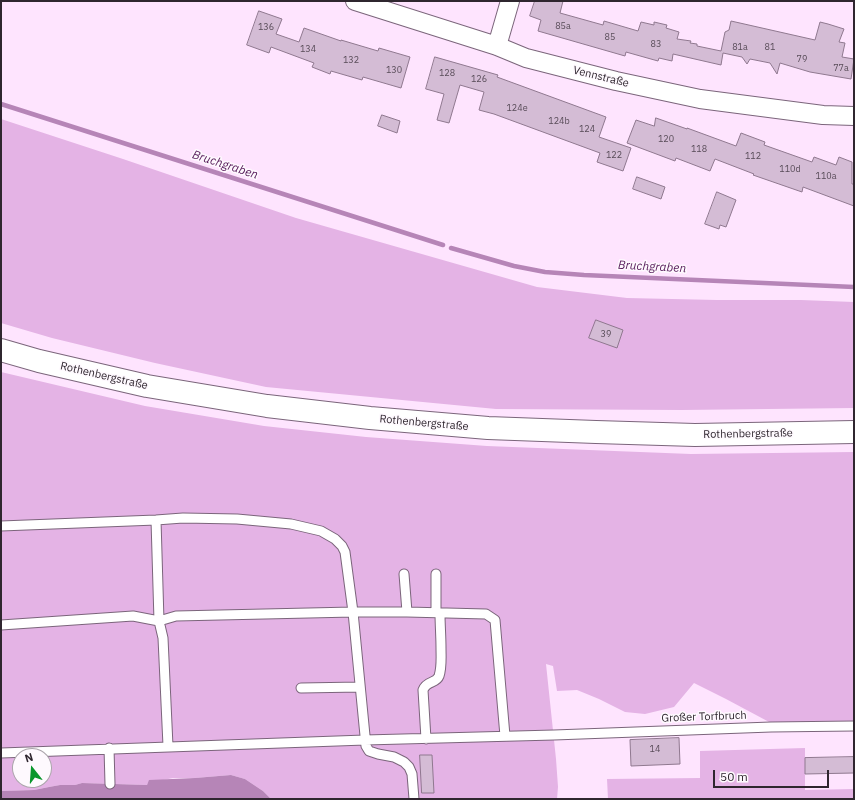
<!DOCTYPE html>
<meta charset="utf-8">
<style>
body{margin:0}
#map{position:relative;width:855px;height:800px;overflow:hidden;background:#fee4fe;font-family:"IBM Plex Sans",sans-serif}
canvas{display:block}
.frame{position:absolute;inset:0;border:2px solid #2f262f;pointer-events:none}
.north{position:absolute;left:12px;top:748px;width:40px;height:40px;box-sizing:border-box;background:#fef9fe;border:1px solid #aba5ab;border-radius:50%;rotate:343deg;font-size:11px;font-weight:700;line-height:16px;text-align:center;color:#2f262f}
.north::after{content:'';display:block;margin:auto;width:14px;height:18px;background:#0a972d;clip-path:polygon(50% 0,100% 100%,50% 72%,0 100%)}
.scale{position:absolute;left:713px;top:770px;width:116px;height:18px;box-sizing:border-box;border:2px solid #2f262f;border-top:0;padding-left:5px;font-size:12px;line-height:14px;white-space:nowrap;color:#2f262f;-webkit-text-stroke:3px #fef9fe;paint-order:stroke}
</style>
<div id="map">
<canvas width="855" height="800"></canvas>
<div class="frame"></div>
<div class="north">N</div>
<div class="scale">50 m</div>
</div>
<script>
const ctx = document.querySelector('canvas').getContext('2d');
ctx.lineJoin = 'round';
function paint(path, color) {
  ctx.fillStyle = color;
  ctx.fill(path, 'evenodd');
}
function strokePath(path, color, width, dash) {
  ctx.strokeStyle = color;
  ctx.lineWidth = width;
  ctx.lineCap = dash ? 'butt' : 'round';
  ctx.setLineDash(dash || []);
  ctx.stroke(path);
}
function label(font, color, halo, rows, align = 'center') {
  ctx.font = font + ' "IBM Plex Sans",sans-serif';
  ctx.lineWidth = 3;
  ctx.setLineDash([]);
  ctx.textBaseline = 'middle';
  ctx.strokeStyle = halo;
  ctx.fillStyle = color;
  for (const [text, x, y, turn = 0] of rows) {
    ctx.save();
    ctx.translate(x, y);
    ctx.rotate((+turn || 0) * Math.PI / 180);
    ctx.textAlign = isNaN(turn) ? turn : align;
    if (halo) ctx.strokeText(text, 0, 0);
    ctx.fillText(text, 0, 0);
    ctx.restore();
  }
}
paint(new Path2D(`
 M1,119L123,159L296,218L537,287L627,298L717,300H801L854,302V408L682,410L496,409L266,387L155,363L52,338L1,323Z
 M1,372L145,406L264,426L366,437L487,446L691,454L854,452V725L771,723L726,699L694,683L674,707L645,714L625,712L599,699L577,690L557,691L553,666L546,664L556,759L558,787L557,799H271L263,791L245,779L231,775L195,778H173L148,783L147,785L82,783L75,785H60L49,787L34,790L1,791ZM20,756H44V780H20Z
 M805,748V790L854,789V799H608L607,779L700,778V751Z`), '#e4b3e5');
paint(new Path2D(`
 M231,775L245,779L263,791L271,799H1V791L34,790L49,787L60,785H75L82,783L147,785L149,780L195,778Z`), '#b685b7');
strokePath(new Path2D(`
 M1,104L443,245
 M451,248L514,266L545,272L584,275L854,287`), '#b685b7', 4.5);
const building = new Path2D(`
 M535,1H563L560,13L603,25L604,21L638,31L641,22L654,25V22L667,25L666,28L679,32L677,39L691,41L690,43L697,44V46L721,51L725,32L729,30L731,21L815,40L820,22L828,24L844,29L839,42L845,43L842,57L854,59L851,79L810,72L780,63L777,74L770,63L750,59L747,64L742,57L723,53L721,65L673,54L672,61L659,58L658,61L626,52L625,56L538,31L541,20L530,16Z
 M259,11L282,19L276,34L299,42L304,28L341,41V40L378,51L379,48L410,57L401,88L363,77L362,80L331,71L330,74L312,67L314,63L271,47L269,53L247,45Z
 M435,57L498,75L497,77L606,117L599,137L631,148L623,171L597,162L600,153L494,114L479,110L484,92L460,85L449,123L437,120L444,94L426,89Z
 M382,115L400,121L397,133L378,126Z
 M656,118L687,129V128L736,146L741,133L765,142L764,145L812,162L814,157L836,165L839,157L852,162V184H854V206L803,187L802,192L753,175L754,174L715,159L710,171L676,158L675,161L627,143L636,120L654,126Z
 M637,177L665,187L661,199L633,189Z
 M717,192L736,200L726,227L720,225L719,229L705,224Z
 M596,320L623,330L617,348L589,338Z
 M679,738L680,764L631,766L630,740Z
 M420,755H432L434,793H422Z
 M854,757V773L805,774V758Z`);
paint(building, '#d4bcd5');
strokePath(building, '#8f788f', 1);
const service = new Path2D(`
 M156,520L159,621L163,638L168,746
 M1,526L156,520L183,518L237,519L291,524L321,531L335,539L342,546L345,552L353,612L366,746L369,751L378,754L394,757L404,762L409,767L412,774L414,799
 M404,574L407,612
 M436,612V574
 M1,625L133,616L159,621L176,616L353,612H407L486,614L495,620L505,736
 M301,688L360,687
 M426,739L423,690C427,680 436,684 439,676C442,667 441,657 441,648C441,636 440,625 440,613
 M109,748L110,784
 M1,753L365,740L554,735L771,727L854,726`);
const minor = new Path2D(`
 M355,1L497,46L526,58L616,81L700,99L823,115L854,116
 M497,46L510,1`);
const secondary = new Path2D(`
 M1,350L39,361L147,386L267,406L370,418L488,428L596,432L695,435L854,432`);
strokePath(service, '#7b657b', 11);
strokePath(minor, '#7b657b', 20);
strokePath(secondary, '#7b657b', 24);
strokePath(service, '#fff', 9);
strokePath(minor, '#fff', 18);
strokePath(secondary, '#fff', 22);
label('9px', '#584c58', null, [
 ["85a",563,26],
 ["136",266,27],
 ["85",610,37],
 ["83",656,44],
 ["81a",740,47],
 ["81",770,47],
 ["134",308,49],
 ["79",802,59],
 ["132",351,60],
 ["77a",841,68],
 ["130",394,70],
 ["128",447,73],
 ["126",479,79],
 ["124e",517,108],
 ["124b",559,121],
 ["124",587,129],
 ["120",666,139],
 ["118",699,149],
 ["122",614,155],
 ["112",753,156],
 ["110d",790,169],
 ["110a",826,176],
 ["39",606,334],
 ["14",655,749]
]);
label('11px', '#2f262f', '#fef9fe', [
 ["Vennstraße",601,77,14],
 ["Rothenbergstraße",104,376,13],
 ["Rothenbergstraße",424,423,5],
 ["Rothenbergstraße",748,434,-1],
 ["Großer Torfbruch",704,717,-2]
]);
label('italic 12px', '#571b5b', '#fef9fe', [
 ["Bruchgraben",225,165,18],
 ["Bruchgraben",652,267,3]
]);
</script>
